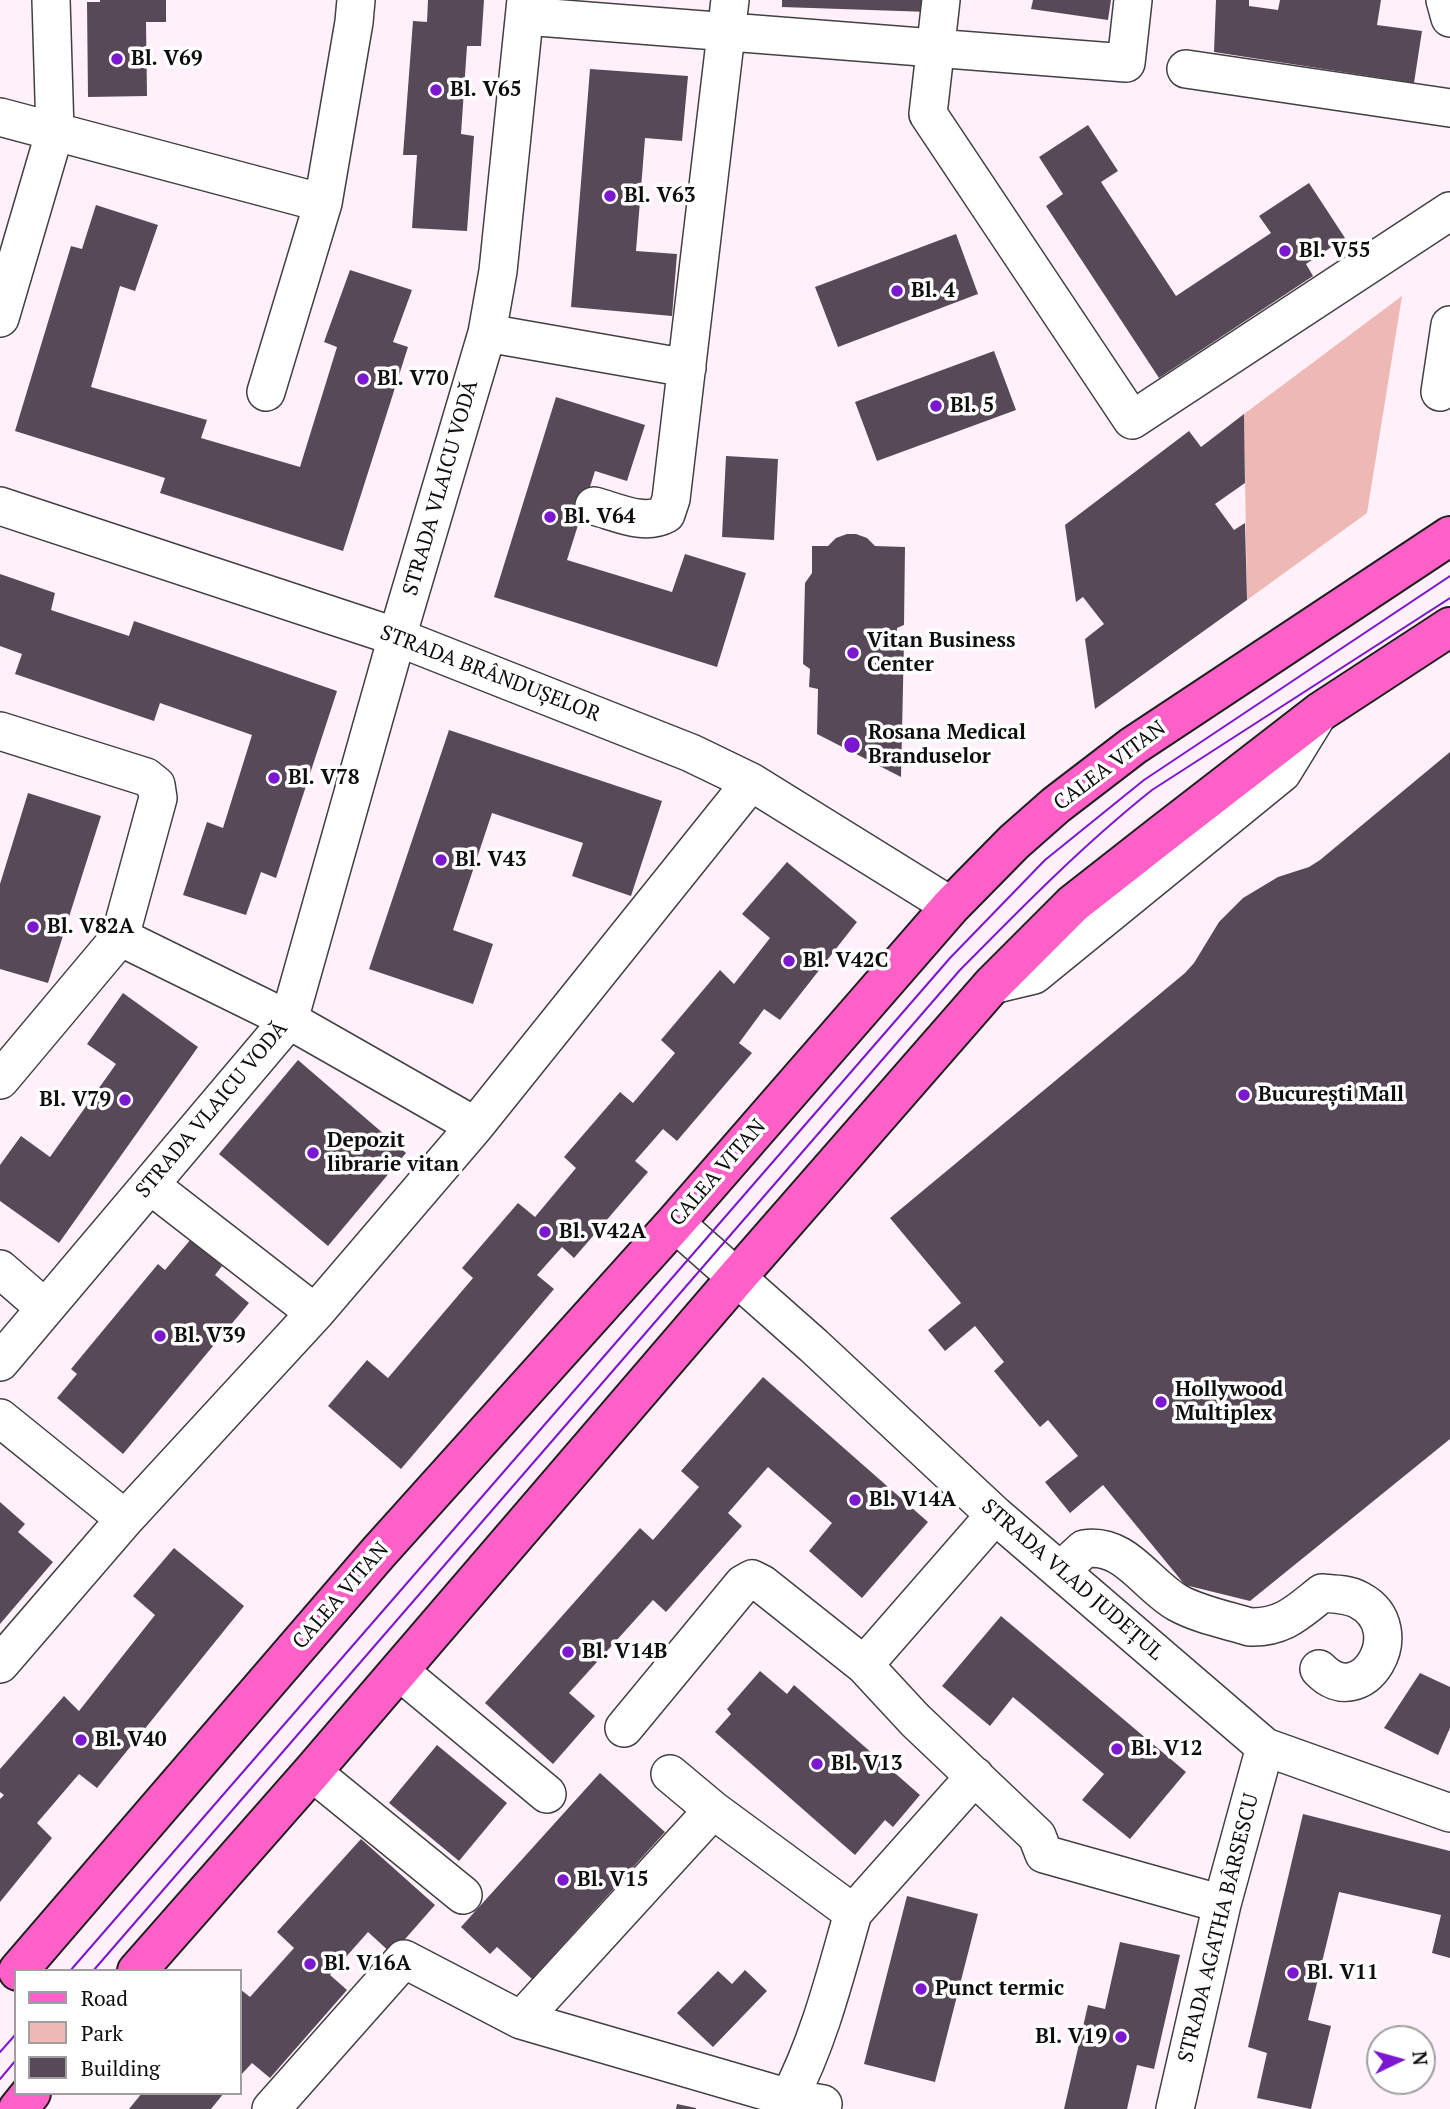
<!DOCTYPE html>
<meta charset="utf-8">
<style>
body{margin:0}
#map{position:relative;width:1450px;height:2109px;overflow:hidden;background:#fff0f9;font-family:"PT Serif",serif}
canvas{display:block}
.legend{position:absolute;left:14px;top:1969px;width:228px;height:126px;box-sizing:border-box;background:#fff;border:2px solid #9f9f9f;margin:0;padding:9px 12px;list-style:none;font-size:21px;color:#0e0e0e}
.legend li{display:flex;align-items:center;gap:14px;height:35px}
.legend b{width:35px;border:2px solid #9f9f9f}
.north{position:absolute;left:1366px;top:2025px;width:70px;height:70px;box-sizing:border-box;background:#fff;border:2px solid #9f9f9f;border-radius:50%;rotate:85deg;font-size:19px;font-weight:700;line-height:28px;text-align:center;color:#0e0e0e}
.north::after{content:'';display:block;margin:auto;width:24px;height:32px;background:#7b17ce;clip-path:polygon(50% 0,100% 100%,50% 72%,0 100%)}
</style>
<div id="map">
<canvas width="1450" height="2109"></canvas>
<ul class="legend">
<li><b style="height:9px;background:#ff60c7"></b>Road</li>
<li><b style="height:19px;background:#eeb9b4"></b>Park</li>
<li><b style="height:19px;background:#584958"></b>Building</li>
</ul>
<div class="north">N</div>
</div>
<script>
const ctx = document.querySelector('canvas').getContext('2d');
ctx.lineJoin = 'round';
function paint(path, color) {
  ctx.fillStyle = color;
  ctx.fill(path, 'evenodd');
}
function strokePath(path, color, width, dash) {
  ctx.strokeStyle = color;
  ctx.lineWidth = width;
  ctx.lineCap = dash ? 'butt' : 'round';
  ctx.setLineDash(dash || []);
  ctx.stroke(path);
}
function label(font, color, halo, rows, align = 'center') {
  ctx.font = font + ' "PT Serif",serif';
  ctx.lineWidth = 7;
  ctx.setLineDash([]);
  ctx.textBaseline = 'middle';
  ctx.strokeStyle = halo;
  ctx.fillStyle = color;
  for (const [text, x, y, turn = 0] of rows) {
    ctx.save();
    ctx.translate(x, y);
    ctx.rotate((+turn || 0) * Math.PI / 180);
    ctx.textAlign = isNaN(turn) ? turn : align;
    if (halo) ctx.strokeText(text, 0, 0);
    ctx.fillText(text, 0, 0);
    ctx.restore();
  }
}
paint(new Path2D(`
 M1402,296L1367,513L1247,600L1244,414Z`), '#eeb9b4');
paint(new Path2D(`
 M100,0H166V22H146L147,96L88,97L87,2H100Z
 M428,0H484L481,46H467L461,134L474,136L467,231L412,228L417,155H403L413,21L427,22Z
 M782,0H930L929,12L782,7Z
 M1033,0H1111L1108,20L1031,9Z
 M1216,0H1249V6L1278,10L1280,0H1381L1377,25L1422,31L1414,83L1214,52Z
 M590,69L688,76L682,141L645,138L636,251L677,254L672,316L571,307Z
 M1088,125L1118,171L1101,182L1176,296L1271,233L1259,216L1309,183L1345,238L1306,264L1313,276L1159,378L1046,206L1063,194L1039,157Z
 M96,205L158,225L135,291L120,286L91,387L207,420L201,438L300,467L337,347L324,342L350,270L412,290L393,342L408,347L343,551L160,493L165,478L15,431L71,246L82,249Z
 M956,234L978,294L838,347L815,287Z
 M994,351L1016,410L877,461L855,402Z
 M556,397L645,425L627,481L595,471L567,560L672,592L685,554L746,573L717,667L494,597Z
 M1244,414L1245,483L1215,504L1234,530L1245,523L1247,600L1095,709L1085,639L1104,624L1083,597L1076,602L1065,525L1189,431L1201,447Z
 M726,456L778,459L774,540L722,537Z
 M847,534H856L867,538L875,546L905,547L904,625L897,628V639L904,641L901,777L817,734L818,689L809,687L810,669L803,664L805,583L812,573V546H828L836,538Z
 M0,574L55,593L51,610L129,636L134,621L337,691L276,878L261,872L246,915L183,895L207,822L223,828L252,735L160,703L154,721L15,674L22,654L0,646Z
 M449,730L662,801L631,896L572,876L583,843L492,813L453,930L493,944L473,1004L369,969Z
 M1450,752V1439L1250,1601L1185,1585L1103,1485L1070,1513L1045,1482L1078,1456L1048,1420L1040,1427L994,1371L1004,1362L975,1326L945,1351L928,1330L961,1303L890,1218L1185,973L1194,963L1219,922L1243,898L1278,877L1309,867L1320,860Z
 M28,793L101,816L48,983L0,969V884Z
 M787,862L857,922L780,1020L764,1009L739,1043L752,1053L677,1141L663,1129L635,1161L648,1172L574,1258L562,1247L537,1275L554,1289L401,1469L328,1406L367,1360L388,1378L473,1278L462,1268L518,1203L535,1217L576,1168L564,1157L620,1092L633,1103L675,1053L661,1040L720,970L734,984L770,938L742,914Z
 M123,993L198,1047L59,1243L0,1201V1165L21,1136L50,1157L116,1064L87,1044Z
 M298,1060L406,1153L328,1246L219,1154Z
 M191,1239L222,1266L215,1275L249,1303L123,1454L57,1398L77,1374L71,1369L158,1264L165,1270Z
 M763,1377L928,1522L862,1598L809,1551L832,1523L768,1467L728,1513L742,1526L666,1612L653,1600L569,1693L595,1716L553,1764L485,1703L640,1528L653,1540L699,1487L681,1471Z
 M0,1502L25,1524L18,1532L53,1562L0,1624Z
 M174,1548L244,1606L97,1788L79,1774L37,1823L52,1838L0,1902V1799L4,1795L0,1792V1769L64,1696L79,1711L155,1615L133,1596Z
 M1001,1616L1186,1772L1130,1839L1082,1800L1104,1774L1013,1697L990,1726L942,1686Z
 M760,1671L787,1694L794,1685L920,1795L893,1827L885,1820L855,1855L715,1732L731,1714L727,1709Z
 M1420,1673L1450,1687V1728L1438,1755L1384,1728Z
 M437,1745L507,1803L459,1861L389,1803Z
 M600,1773L665,1832L532,1979L497,1947L490,1954L461,1927Z
 M1303,1814L1450,1851V1958L1432,1953L1441,1915L1339,1892L1308,2020L1331,2026L1311,2109L1257,2098L1267,2053L1248,2047Z
 M361,1839L435,1905L392,1954L368,1932L330,1975L347,1990L270,2078L252,2063L240,2076V1989L250,1997L294,1948L277,1932Z
 M907,1896L978,1914L935,2082L864,2064Z
 M1120,1942L1180,1955L1154,2069L1137,2065L1127,2109H1064L1088,2005L1105,2009Z
 M745,1970L767,1991L713,2047L677,2013L718,1971L732,1984Z
 M142,2093H224L211,2109H129Z
 M677,2104L696,2108V2109H676Z`), '#584958');
const minor = new Path2D(`
 M941,0L928,114L1132,420L1450,211
 M1445,0L1450,18
 M525,16L1126,63L1133,0
 M1186,69L1450,108
 M0,117L323,203
 M0,318L55,131L51,0
 M487,333L687,368
 M266,392L323,203L354,22L356,0
 M1440,392L1450,325
 M0,506L397,637L691,753L751,782L951,906
 M594,506C617,512 644,526 666,514L671,499L730,0
 M0,731L146,777L156,785L158,798L120,937L289,1020L475,1126
 M992,985L1034,975L1282,773L1317,716
 M0,1080L120,937
 M150,1185L315,1313
 M675,1223L814,1346L995,1515L1265,1747L1450,1813
 M0,1269L45,1308
 M0,1362L289,1020L397,637L487,333L498,271L526,0
 M0,1418L125,1519
 M1060,1571L1084,1549C1125,1542 1146,1585 1178,1603C1200,1615 1227,1620 1250,1627C1283,1628 1298,1612 1322,1593C1334,1594 1348,1594 1359,1600C1414,1629 1362,1715 1319,1669
 M0,1664L125,1519L315,1313L475,1126L751,782
 M864,1665L995,1515
 M399,1671L547,1794
 M624,1728L743,1584L752,1579L762,1584L864,1665L915,1720L1037,1836L1044,1854L1222,1904
 M312,1772L463,1895
 M670,1774L713,1810
 M521,2020L789,2098L823,2104
 M789,2098C819,2041 835,1976 853,1913
 M271,2109L404,1959L521,2020L713,1810L853,1913L975,1776
 M1175,2109L1222,1904L1265,1747`);
const major = new Path2D(`
 M18,1971L378,1553L675,1223L951,906L1014,842L1056,805L1133,746L1450,536
 M137,1971L312,1772L737,1277L992,985L1073,904L1161,835L1320,712L1450,627
 M18,2109L31,2093`);
strokePath(minor, '#414141', 40);
strokePath(major, '#1f1f1f', 42);
strokePath(minor, '#fff', 37);
strokePath(major, '#ff60c7', 38);
strokePath(new Path2D(`
 M70,1971L950,958L1045,860L1144,780L1450,576
 M93,1971L960,970C1022,907 1083,845 1152,790L1450,598
 M0,2052L16,2034
 M0,2079L16,2060`), '#7b17ce', 2);
for (const [x, y, r, color] of [
 [117,59,7,"#7b17ce"],
 [436,90,7,"#7b17ce"],
 [610,196,7,"#7b17ce"],
 [1285,251,7,"#7b17ce"],
 [897,291,7,"#7b17ce"],
 [363,379,7,"#7b17ce"],
 [936,406,7,"#7b17ce"],
 [550,517,7,"#7b17ce"],
 [853,653,7,"#7b17ce"],
 [852,745,9,"#7b17ce"],
 [274,778,7,"#7b17ce"],
 [441,860,7,"#7b17ce"],
 [33,927,7,"#7b17ce"],
 [789,961,7,"#7b17ce"],
 [1244,1095,7,"#7b17ce"],
 [125,1100,7,"#7b17ce"],
 [313,1153,7,"#7b17ce"],
 [545,1232,7,"#7b17ce"],
 [160,1336,7,"#7b17ce"],
 [1161,1402,7,"#7b17ce"],
 [855,1500,7,"#7b17ce"],
 [568,1652,7,"#7b17ce"],
 [81,1740,7,"#7b17ce"],
 [1117,1749,7,"#7b17ce"],
 [817,1764,7,"#7b17ce"],
 [563,1880,7,"#7b17ce"],
 [310,1964,7,"#7b17ce"],
 [1293,1973,7,"#7b17ce"],
 [921,1989,7,"#7b17ce"],
 [1121,2037,7,"#7b17ce"]
]) {
  const dot = new Path2D();
  dot.arc(x, y, r, 0, 2 * Math.PI);
  ctx.fillStyle = color;
  ctx.fill(dot);
  strokePath(dot, '#fff', 2.5);
}
label('bold 21px', '#0e0e0e', '#fff', [
 ["Bl. V69",131,59],
 ["Bl. V65",450,90],
 ["Bl. V63",624,196],
 ["Bl. V55",1299,251],
 ["Bl. 4",911,291],
 ["Bl. V70",377,379],
 ["Bl. 5",950,406],
 ["Bl. V64",564,517],
 ["Vitan Business",867,641],
 ["Center",867,665],
 ["Rosana Medical",868,733],
 ["Branduselor",868,757],
 ["Bl. V78",288,778],
 ["Bl. V43",455,860],
 ["Bl. V82A",47,927],
 ["Bl. V42C",803,961],
 ["București Mall",1258,1095],
 ["Bl. V79",111,1100,"right"],
 ["Depozit",327,1141],
 ["librarie vitan",327,1165],
 ["Bl. V42A",559,1232],
 ["Bl. V39",174,1336],
 ["Hollywood",1175,1390],
 ["Multiplex",1175,1414],
 ["Bl. V14A",869,1500],
 ["Bl. V14B",582,1652],
 ["Bl. V40",95,1740],
 ["Bl. V12",1131,1749],
 ["Bl. V13",831,1764],
 ["Bl. V15",577,1880],
 ["Bl. V16A",324,1964],
 ["Bl. V11",1307,1973],
 ["Punct termic",935,1989],
 ["Bl. V19",1107,2037,"right"]
], 'left');
label('21px', '#0e0e0e', '#fff', [
 ["STRADA VLAICU VODĂ",441,488,-74],
 ["STRADA BRÂNDUȘELOR",490,674,21],
 ["CALEA VITAN",1110,766,-37],
 ["STRADA VLAICU VODĂ",212,1110,-50],
 ["CALEA VITAN",718,1173,-49],
 ["STRADA VLAD JUDEȚUL",1072,1580,41],
 ["CALEA VITAN",341,1596,-49],
 ["STRADA AGATHA BÂRSESCU",1219,1928,-76]
]);
</script>
